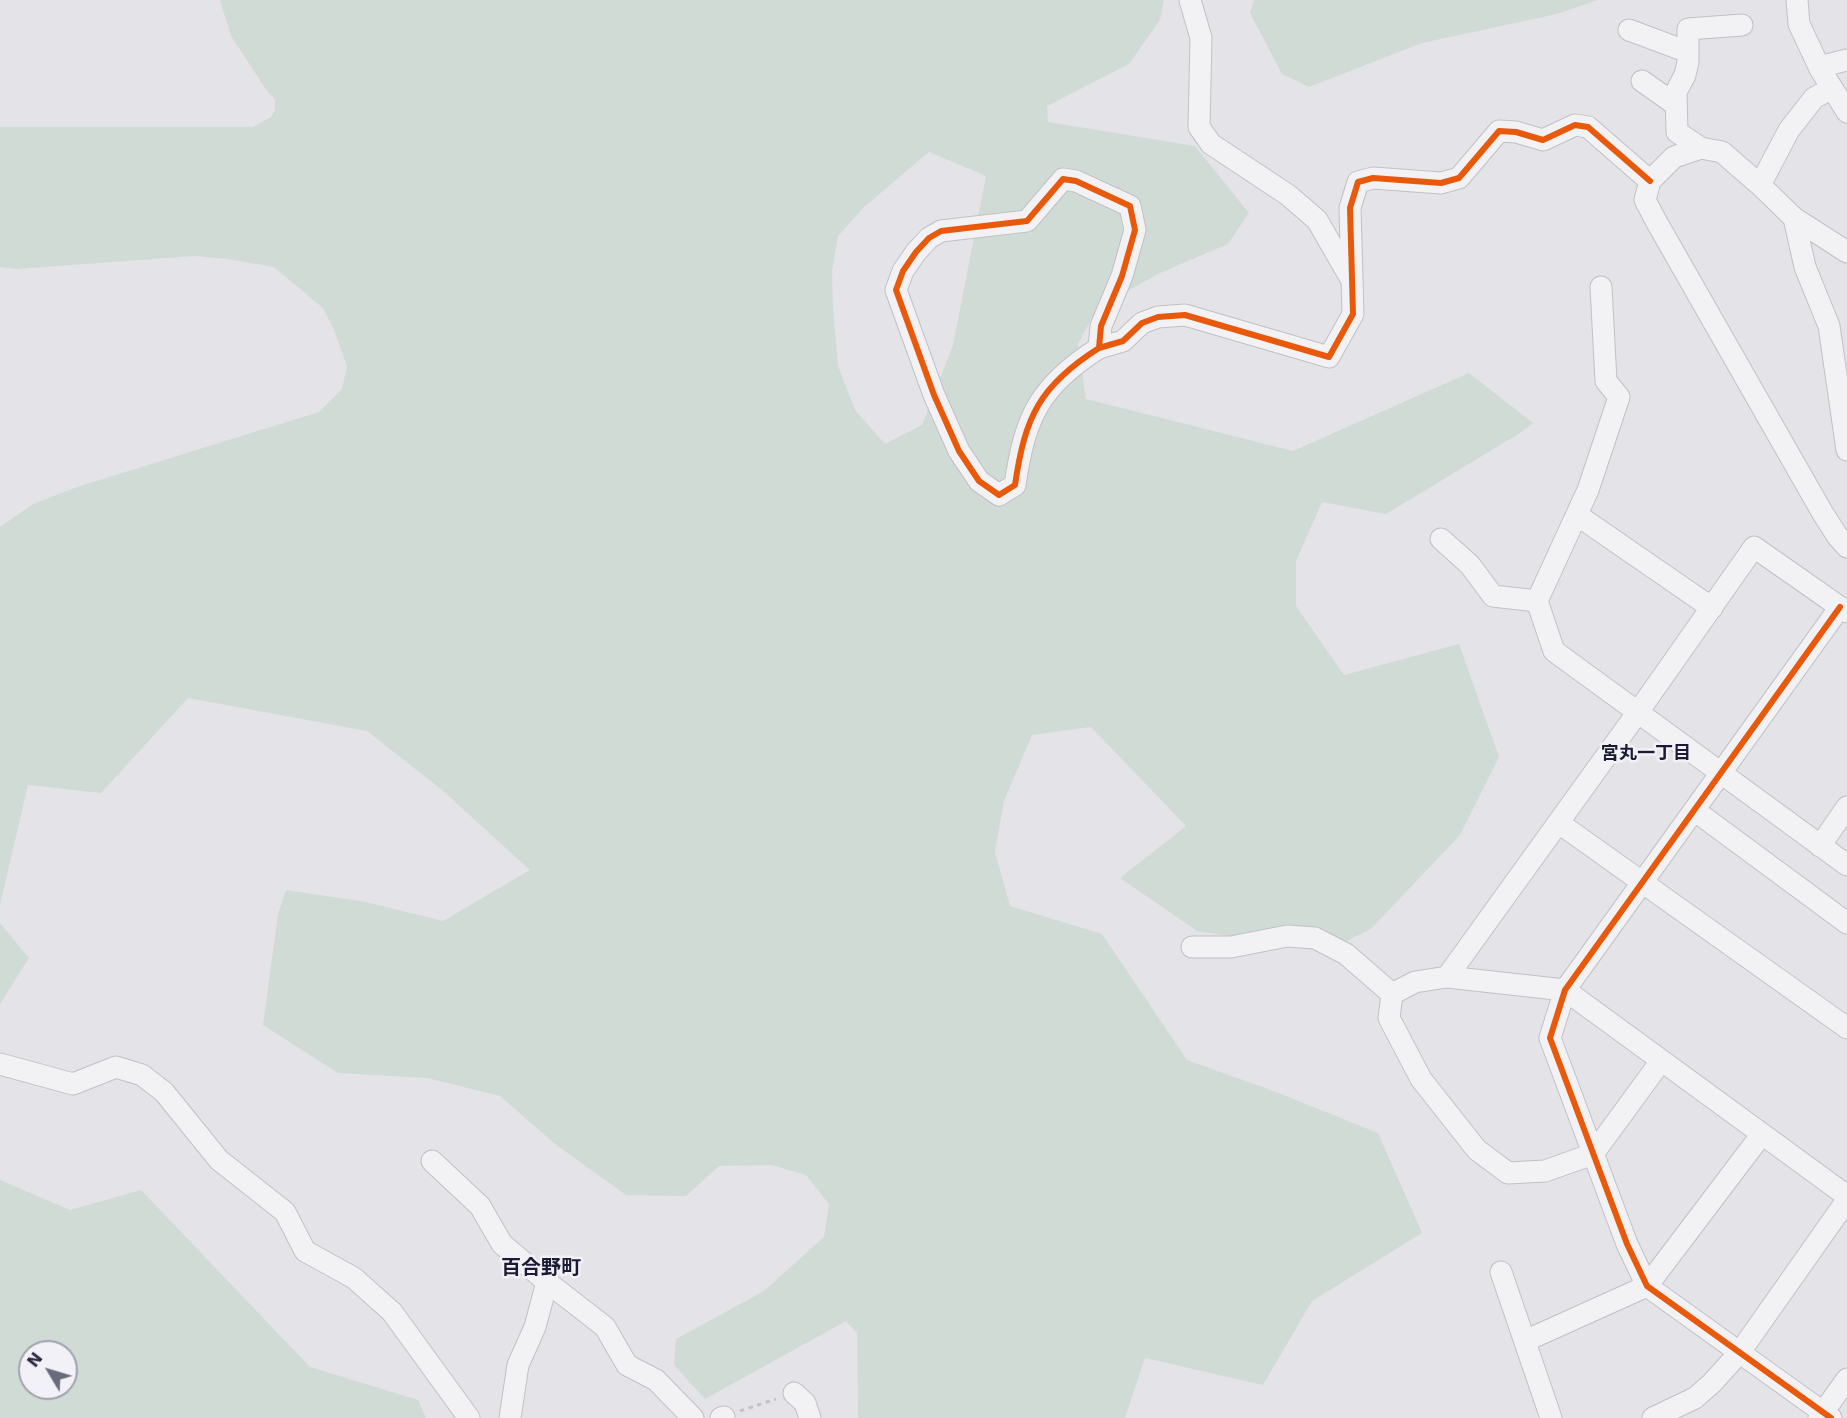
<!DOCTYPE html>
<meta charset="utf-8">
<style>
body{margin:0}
#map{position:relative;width:1847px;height:1418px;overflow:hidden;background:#e3e3e8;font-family:"DejaVu Sans",sans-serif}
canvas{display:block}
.north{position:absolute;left:18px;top:1340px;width:60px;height:60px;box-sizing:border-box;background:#f1f1f7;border:2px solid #a2a1af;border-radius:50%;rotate:308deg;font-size:16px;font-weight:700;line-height:24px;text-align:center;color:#2b2942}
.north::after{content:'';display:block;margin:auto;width:21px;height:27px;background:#6b6a7c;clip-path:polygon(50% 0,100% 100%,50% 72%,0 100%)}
</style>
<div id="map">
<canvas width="1847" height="1418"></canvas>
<div class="north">N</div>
</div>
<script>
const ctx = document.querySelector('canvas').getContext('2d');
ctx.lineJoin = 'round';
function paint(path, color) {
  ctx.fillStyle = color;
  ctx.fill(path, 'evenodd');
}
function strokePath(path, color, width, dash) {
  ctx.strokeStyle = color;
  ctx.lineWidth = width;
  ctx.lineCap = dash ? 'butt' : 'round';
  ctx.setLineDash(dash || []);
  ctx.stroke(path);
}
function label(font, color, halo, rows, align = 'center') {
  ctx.font = font + ' "DejaVu Sans","Noto Sans JP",sans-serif';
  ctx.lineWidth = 5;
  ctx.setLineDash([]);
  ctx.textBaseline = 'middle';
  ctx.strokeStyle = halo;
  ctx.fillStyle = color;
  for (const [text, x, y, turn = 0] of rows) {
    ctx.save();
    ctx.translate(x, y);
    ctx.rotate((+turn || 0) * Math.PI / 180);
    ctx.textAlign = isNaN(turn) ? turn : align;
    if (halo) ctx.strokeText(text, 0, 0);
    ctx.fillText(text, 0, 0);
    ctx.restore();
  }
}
paint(new Path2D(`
 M220,0H1164L1160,20L1129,64L1047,106L1048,122L1195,146L1249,213L1228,244L1160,273L1097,308L1078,344L1086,399L1293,451L1469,373L1533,423L1520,433L1386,514L1322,502L1296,561V606L1344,675L1459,644L1499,757L1460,835L1371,929L1325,952L1197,931L1120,878L1186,826L1091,727L1032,735L1004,801L995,852L1010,906L1102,934L1187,1060L1276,1092L1378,1133L1422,1233L1312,1301L1263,1385L1145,1358L1125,1418H858L857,1333L846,1321L705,1399L674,1365L676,1339L764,1291L824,1237L829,1204L806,1175L772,1165L719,1166L686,1196L626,1195L555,1144L500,1096L427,1078L338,1073L263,1025L278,914L286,890L366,902L443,921L530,870L442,790L367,731L188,698L101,793L28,785L0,905V527L33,504L77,487L319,412L342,389L347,366L334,330L323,308L274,267L227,259L195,256L15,269L0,267V127H253L271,117L275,110V100L265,88L231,36ZM929,152L986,176L953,345L922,425L885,444L855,410L838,366L833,309L832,271L838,236L864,207Z
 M1254,0H1598L1557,14L1422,43L1309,87L1282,74L1250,13Z
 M0,923L29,958L0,1004Z
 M0,1180L70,1210L141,1190L310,1367L418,1400L426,1418H0ZM30,1352H66V1388H30Z`), '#d1dbd5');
const minor = new Path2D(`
 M1190,0L1201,38L1199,127L1211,144L1288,195L1317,220L1351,279
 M1797,0L1799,24L1820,69L1847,112
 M1629,30L1688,52
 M1819,67L1847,60
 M1642,81L1676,105
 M1701,148L1677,132L1676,92L1685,75L1688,62V29L1742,25
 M1063,179L1076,181L1130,206L1135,230L1122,276L1101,326L1099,348C1039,386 1025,417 1015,485L999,495L979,481L959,451L934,395L896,290L903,271L916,252L929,238L941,231L1027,221Z
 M1760,185L1789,130L1814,98L1832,88
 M1794,218L1805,267L1829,326L1847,450
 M1847,252L1794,218L1760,185L1722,152L1701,148L1674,157L1650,181L1645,200L1656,221L1822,512L1838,537L1847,547
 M1601,287L1606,381L1619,397L1588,490L1537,601L1554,651L1847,865
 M1099,348L1123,341L1142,323L1158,317L1185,315L1329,357L1353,314L1350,208L1358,182L1373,178L1441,183L1459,178L1499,131L1516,132L1543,140L1575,125L1588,127L1650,181
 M1577,515L1712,608
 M1441,539L1470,565L1493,596L1537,601
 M1694,810L1847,923
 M1559,823L1847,1028
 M1820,846L1847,807
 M1192,947H1231L1287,936L1315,938L1346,954L1392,994
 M1447,977L1638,712L1754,547L1847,612
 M1661,1061L1593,1154L1545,1171L1508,1173L1477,1150L1421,1079L1389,1018L1392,994L1415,982L1447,977L1565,990L1847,1196
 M0,1064L73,1084L116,1067L142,1075L164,1092L219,1160L285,1212L305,1251L354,1278L392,1312L469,1418
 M432,1161L480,1206L502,1244L547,1282L605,1327L627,1365L656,1380L693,1418
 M1501,1272L1551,1418
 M1525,1341L1647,1286L1762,1134
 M794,1393L805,1403L810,1418
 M510,1418L518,1365L535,1327L547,1282
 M721,1418L724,1417
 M1653,1418L1695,1398L1712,1383L1740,1352L1847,1200
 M1819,1418L1847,1379
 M1831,1418L1647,1286L1627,1244L1550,1038L1565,990L1840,607`);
strokePath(minor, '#c0c0c6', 23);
strokePath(new Path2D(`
 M740,1411L776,1399`), '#c2c2c8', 3, [4.5, 4.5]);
strokePath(minor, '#f2f2f5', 21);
strokePath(new Path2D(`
 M1063,179L1076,181L1130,206L1135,230L1122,276L1101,326L1099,348C1039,386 1025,417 1015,485L999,495L979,481L959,451L934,395L896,290L903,271L916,252L929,238L941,231L1027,221Z
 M1099,348L1123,341L1142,323L1158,317L1185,315L1329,357L1353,314L1350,208L1358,182L1373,178L1441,183L1459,178L1499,131L1516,132L1543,140L1575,125L1588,127L1650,181
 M1831,1418L1647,1286L1627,1244L1550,1038L1565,990L1840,607`), '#e8590c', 6);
label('bold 18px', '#1d1b33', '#f1f1f7', [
 ["宮丸一丁目",1646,754]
]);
label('bold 20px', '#1d1b33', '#f1f1f7', [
 ["百合野町",541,1269]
]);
</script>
